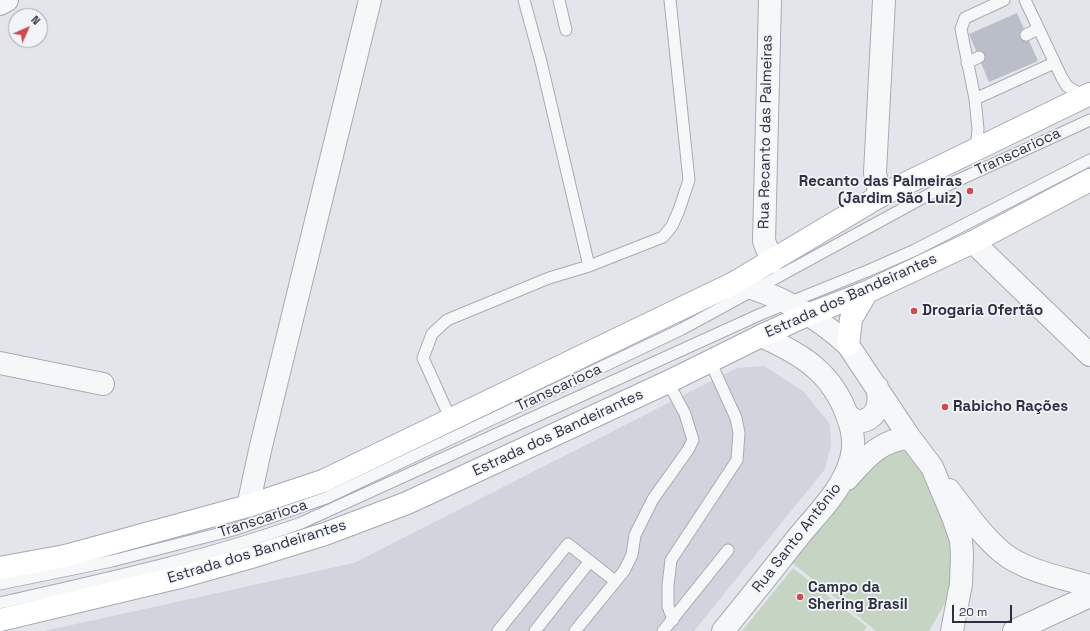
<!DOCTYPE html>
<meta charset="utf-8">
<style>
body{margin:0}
#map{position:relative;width:1090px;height:631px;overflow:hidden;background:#e3e5eb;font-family:"Space Grotesk",sans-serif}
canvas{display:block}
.north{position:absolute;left:8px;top:8px;width:40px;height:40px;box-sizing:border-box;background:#f3f4f8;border:1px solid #a3a6b0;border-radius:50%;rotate:45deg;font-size:11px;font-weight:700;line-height:16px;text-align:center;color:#2b3143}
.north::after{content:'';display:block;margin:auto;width:14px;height:18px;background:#cb4d4f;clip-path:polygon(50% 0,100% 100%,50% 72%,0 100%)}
.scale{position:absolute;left:952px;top:605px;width:60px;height:18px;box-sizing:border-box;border:2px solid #2b3143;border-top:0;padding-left:5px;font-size:12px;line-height:14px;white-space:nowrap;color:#2b3143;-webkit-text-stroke:3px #f3f4f8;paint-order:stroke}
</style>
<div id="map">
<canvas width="1090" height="631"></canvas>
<div class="north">N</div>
<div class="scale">20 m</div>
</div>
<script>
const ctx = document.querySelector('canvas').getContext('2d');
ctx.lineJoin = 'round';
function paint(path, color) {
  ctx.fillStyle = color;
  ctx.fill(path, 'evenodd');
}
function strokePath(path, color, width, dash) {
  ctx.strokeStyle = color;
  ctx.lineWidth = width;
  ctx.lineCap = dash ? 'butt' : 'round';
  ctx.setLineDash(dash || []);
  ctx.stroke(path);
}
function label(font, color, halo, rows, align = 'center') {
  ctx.font = font + ' "Space Grotesk",sans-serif';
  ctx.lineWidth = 3.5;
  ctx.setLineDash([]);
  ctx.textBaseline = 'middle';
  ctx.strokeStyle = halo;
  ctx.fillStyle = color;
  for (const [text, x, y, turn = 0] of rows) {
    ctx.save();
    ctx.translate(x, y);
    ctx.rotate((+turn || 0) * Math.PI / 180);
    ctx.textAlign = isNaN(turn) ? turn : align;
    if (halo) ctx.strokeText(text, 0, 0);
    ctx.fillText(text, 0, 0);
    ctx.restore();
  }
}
paint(new Path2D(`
 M764,366L803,391L830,424L831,446L825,469L694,631H44L354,563L737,368Z`), '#d1d4dd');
paint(new Path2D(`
 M909,447L925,475L942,513L953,550L951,593L929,631H876L790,561L873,460Z
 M793,568L867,627L864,631H742Z`), '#c6d4c4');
paint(new Path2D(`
 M1017,13L1038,61L989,82L969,34Z`), '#babec8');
const service = new Path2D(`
 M559,0L566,30
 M1025,0L1062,78L1067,86L1085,97
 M1026,35L1038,29
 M967,63L979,57
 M975,99L1054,63
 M976,150L978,129L975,99L961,29L965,18L1004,0
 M589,266L663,237L672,226L679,210L689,180L670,0
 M451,420L423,358L432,334L447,320L549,278L589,266L541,62L524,0
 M0,584L112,561L233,530L326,498L682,329L941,188L1090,120
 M0,603C101,580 203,558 301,523L761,314L872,269L915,250L1090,160
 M673,620L668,606V585L671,560L737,460L739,433L736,418L710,361
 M498,631L568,544L615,581
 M535,631L590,561
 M575,631L624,571L632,555L635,535L653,499L688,450L693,440L685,414L668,382
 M663,631L728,550`);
const minor = new Path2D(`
 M770,0L764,241L772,262
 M0,4L7,0
 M880,196L875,173L884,0
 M973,242L1090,355
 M0,363L103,384
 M248,506L261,446L370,0
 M1014,631L1090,596`);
const tertiary = new Path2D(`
 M734,283C776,293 817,316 848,345L910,438L932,467L953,517L961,540L962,555L961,584L952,631
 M847,415L858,422C878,419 881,404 877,387
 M847,479C865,459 881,439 910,438
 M949,490C966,512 982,536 1003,553C1025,571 1064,578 1090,586
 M723,631C749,599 774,568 799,536C818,513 843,489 851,459C855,444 853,432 848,418C833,373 802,354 761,336`);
const primary = new Path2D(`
 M848,345L851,319L867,292
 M0,568L65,556L248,506L323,481L734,283L880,196L1090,94
 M0,620L184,576L248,558L325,534L407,503L668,382L761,336L807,315L867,292L973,242L1090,180`);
strokePath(service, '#a8abb5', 13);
strokePath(minor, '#a8abb5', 24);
strokePath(tertiary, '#a8abb5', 24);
strokePath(primary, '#a3a8b6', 24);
strokePath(service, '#f6f7f9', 11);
strokePath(minor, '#f6f7f9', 22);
strokePath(tertiary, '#f6f7f9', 22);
strokePath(primary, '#fff', 22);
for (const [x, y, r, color] of [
 [970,191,4,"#cb4d4f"],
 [914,311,4,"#cb4d4f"],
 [945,407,4,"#cb4d4f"],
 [800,597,4,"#cb4d4f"]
]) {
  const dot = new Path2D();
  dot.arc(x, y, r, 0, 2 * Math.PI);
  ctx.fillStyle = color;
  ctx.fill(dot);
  strokePath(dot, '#f3f4f8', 1.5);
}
label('15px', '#2b3143', '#f3f4f8', [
 ["Rua Recanto das Palmeiras",766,132,-89],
 ["Transcarioca",1018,152,-25],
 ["Estrada dos Bandeirantes",851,296,-24],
 ["Transcarioca",559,388,-25],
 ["Estrada dos Bandeirantes",558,433,-25],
 ["Transcarioca",263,519,-18],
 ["Rua Santo Antônio",797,538,-52],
 ["Estrada dos Bandeirantes",257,552,-17]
]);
label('bold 15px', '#2b3143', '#f3f4f8', [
 ["Recanto das Palmeiras",962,182,"right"],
 ["(Jardim São Luiz)",962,199,"right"],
 ["Drogaria Ofertão",922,311],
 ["Rabicho Rações",953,407],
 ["Campo da",808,588],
 ["Shering Brasil",808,605]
], 'left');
</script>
